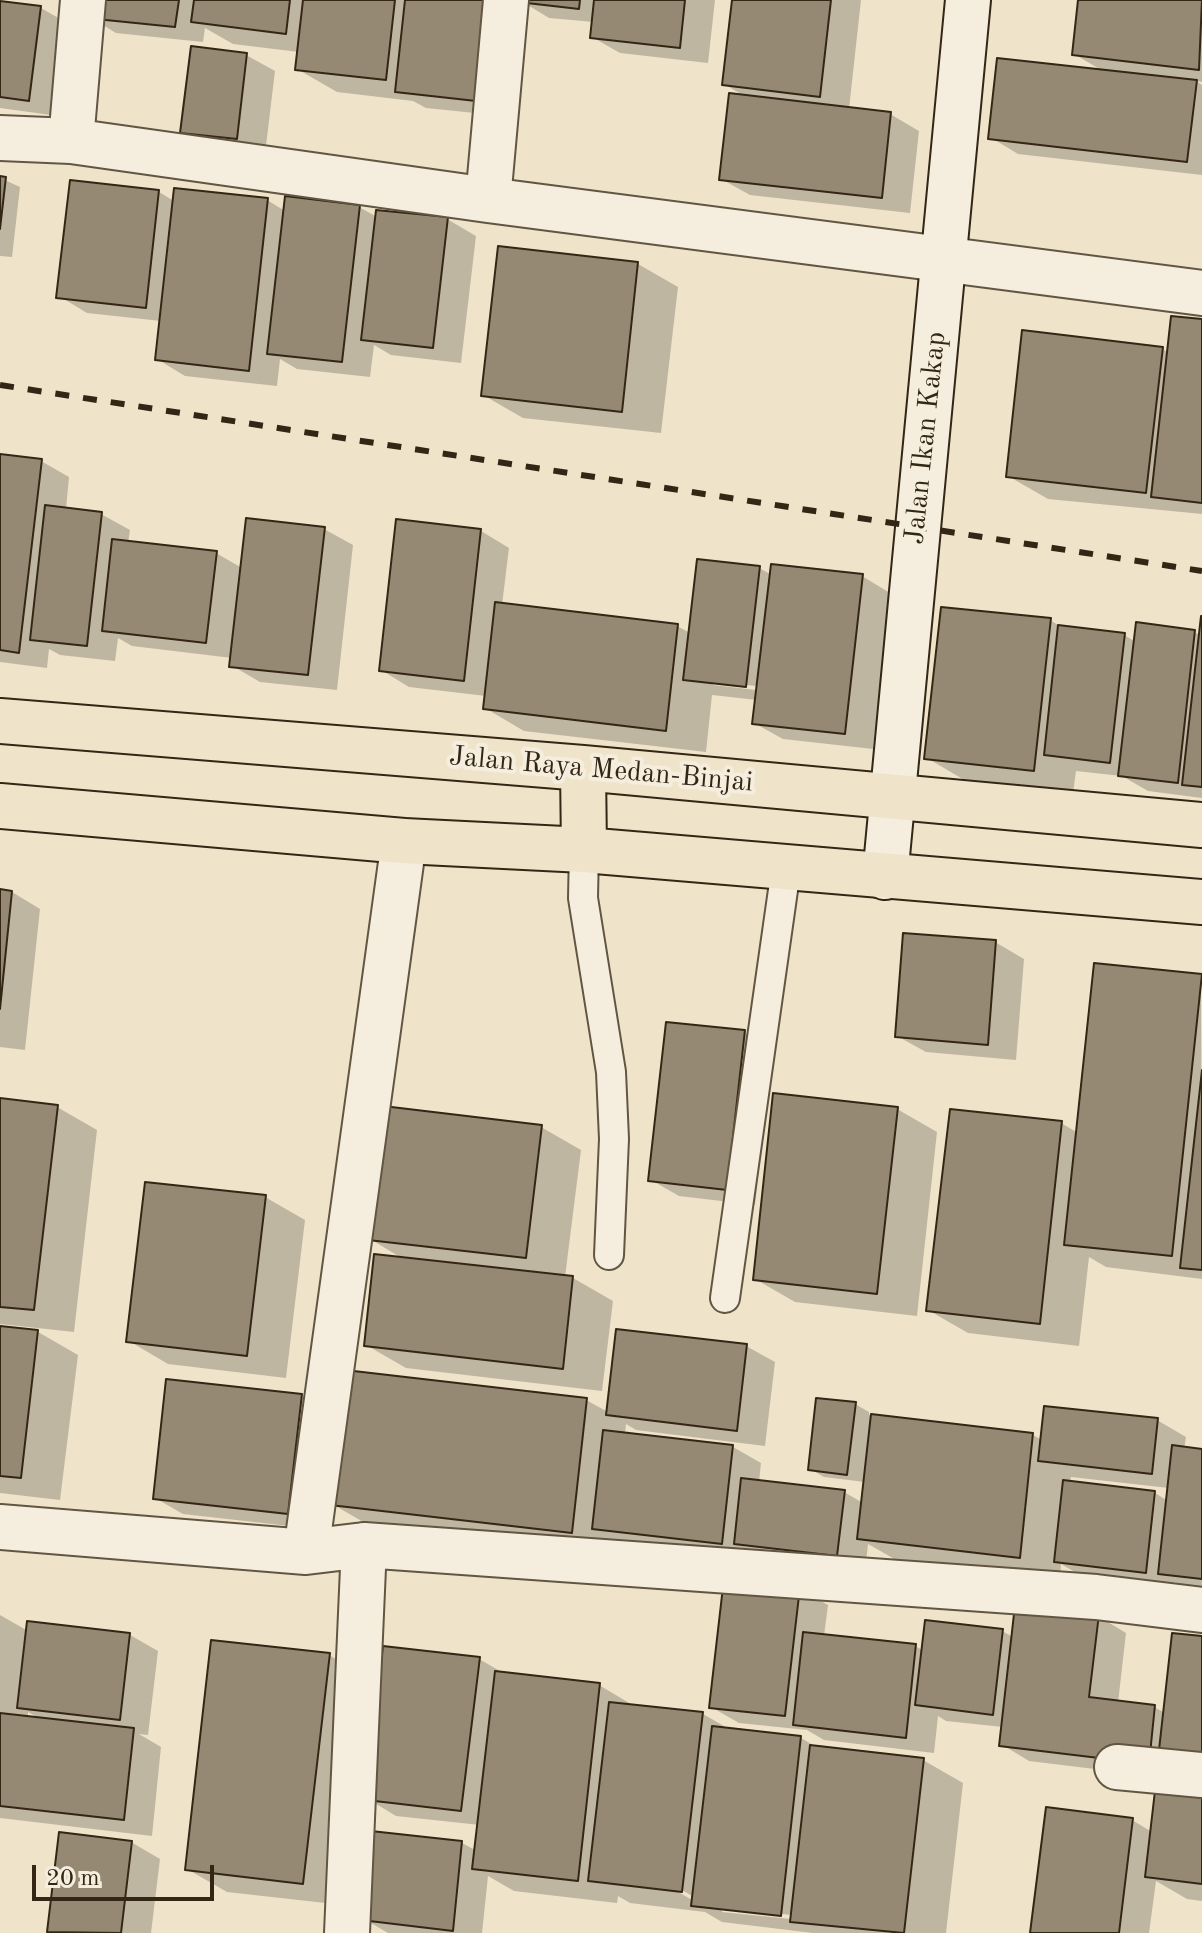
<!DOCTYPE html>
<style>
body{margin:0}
#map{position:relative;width:1202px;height:1933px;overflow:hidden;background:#efe4ca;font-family:"Old Standard TT",serif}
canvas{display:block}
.scale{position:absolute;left:32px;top:1865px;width:182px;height:36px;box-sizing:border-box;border:4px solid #332615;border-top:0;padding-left:10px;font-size:24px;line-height:28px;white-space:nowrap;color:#332615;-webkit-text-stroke:6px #f5eddd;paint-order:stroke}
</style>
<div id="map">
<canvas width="1202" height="1933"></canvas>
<div class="scale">20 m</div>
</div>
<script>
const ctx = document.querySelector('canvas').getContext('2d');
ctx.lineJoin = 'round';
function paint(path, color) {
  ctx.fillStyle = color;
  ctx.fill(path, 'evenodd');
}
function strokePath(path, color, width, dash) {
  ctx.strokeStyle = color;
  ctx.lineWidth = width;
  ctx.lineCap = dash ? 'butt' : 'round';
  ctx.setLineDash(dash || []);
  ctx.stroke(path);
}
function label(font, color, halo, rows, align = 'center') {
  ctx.font = font + ' "Old Standard TT",serif';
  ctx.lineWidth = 8;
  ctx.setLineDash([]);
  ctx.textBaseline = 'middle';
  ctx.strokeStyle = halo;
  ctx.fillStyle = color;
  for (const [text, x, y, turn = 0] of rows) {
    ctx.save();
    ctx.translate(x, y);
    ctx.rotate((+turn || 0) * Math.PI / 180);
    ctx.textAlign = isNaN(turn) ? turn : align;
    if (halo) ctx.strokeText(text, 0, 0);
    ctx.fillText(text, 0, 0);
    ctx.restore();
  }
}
paint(new Path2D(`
 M90,0H715L708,63L620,53L592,37L594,22L549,18L526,4L514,117L426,108L413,101L337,92L297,69L299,52L233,44L205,28L203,42L116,33L88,16Z
 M734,0H861L849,109L890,114L919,131L910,213L750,195L721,179L746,97L724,84Z
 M1080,0H1202V82L1196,81L1202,85V175L1018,154L990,137L1103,71L1074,54Z
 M0,3L41,8L69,24L58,116L0,108Z
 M246,55L275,71L265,154L211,148L183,132Z
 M0,178L20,187L12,257L0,256Z
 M159,192L174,201L267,200L285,211L359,207L377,217L447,219L476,236L461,363L391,355L374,345L370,377L297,369L280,359L277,386L185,376L157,359L161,321L87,313L59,296Z
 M638,264L678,287L661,433L523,418L483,395Z
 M1202,321V514L1048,499L1008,476L1162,349L1169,353Z
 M0,456L41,461L69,477L66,509L101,514L130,530L128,543L216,553L242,568L324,529L353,545L337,690L260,682L231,665L232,658L132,646L118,638L115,661L60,655L49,649L47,668L0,662Z
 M481,531L509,548L502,605L677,626L690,633L759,568L772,575L862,576L890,593L873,749L783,739L754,723L757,700L712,695L706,752L524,731L485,708L486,696L409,687L381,670ZM713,681L756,686V690L713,685Z
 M1050,620L1063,628L1124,635L1136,642L1194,632L1200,635L1202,621V798L1148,791L1122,776L1076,771L1073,793L966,781L927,758Z
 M0,891L12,892L40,909L25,1050L0,1047Z
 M995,942L1024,959L1016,1060L926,1052L897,1036Z
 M1201,976L1202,1279L1106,1267L1089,1257L1079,1346L968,1333L928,1310L1061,1123L1078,1133Z
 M744,1032L772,1049L755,1205L679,1196L651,1180Z
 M0,1100L57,1107L97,1130L74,1332L0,1324Z
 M897,1109L937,1132L917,1316L795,1302L755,1279Z
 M541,1127L581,1150L565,1277L573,1278L613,1301L602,1391L406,1368L366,1345L405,1260L370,1239Z
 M265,1197L305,1220L286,1378L168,1364L129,1341Z
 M0,1328L38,1332L78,1355L60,1500L0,1493Z
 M746,1346L775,1362L765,1446L636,1430L626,1424L625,1434L733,1447L761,1463L759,1482L844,1492L863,1503L865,1482L824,1477L810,1469L855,1404L869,1412V1415L1033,1435L1042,1440L1157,1420L1186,1437L1184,1449L1202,1451V1591L1188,1590L1175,1582L1174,1588L1085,1578L1061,1564L1060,1579L898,1561L868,1544L865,1571L622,1544L613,1539L611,1554L372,1527L332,1504L586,1400L608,1412ZM1071,1477L1169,1488L1168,1501L1155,1493L1070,1483Z
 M301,1396L330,1413L316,1529L183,1514L155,1498Z
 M799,1589L828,1605L824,1636L915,1646L924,1651L1002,1631L1013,1637L1098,1616L1126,1633L1118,1703L1154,1707L1165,1713L1202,1638L1177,1779L1029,1761L1001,1744L1003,1727L946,1721L938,1716L934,1753L824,1740L807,1730L739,1723L711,1707Z
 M0,1615L28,1631L29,1623L130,1635L158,1651L148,1735L139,1734L161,1747L152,1836L0,1818ZM28,1712L42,1720L28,1719Z
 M329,1655L369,1678L343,1905L227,1892L187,1869Z
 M479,1659L507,1675L599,1685L636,1707L703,1714L729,1729L801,1738L818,1748L923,1760L963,1783L946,1933H813L722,1922L705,1912L630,1903L618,1896L617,1903L514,1891L488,1876L482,1933H388L364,1919L462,1843L477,1851L480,1825L396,1816L368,1799ZM675,1886L694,1897V1901L673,1889ZM722,1908L792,1915L791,1919L722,1912Z
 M1202,1790V1901L1187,1899L1156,1881L1149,1933H1032L1132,1820L1152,1832Z
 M131,1842L160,1859L151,1933H54L49,1931Z`), '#0003');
const building = new Path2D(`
 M88,0H179L175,27L86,18Z
 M194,0H290L286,34L191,22Z
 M303,0H395L386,80L295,70Z
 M405,0H497L485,102L395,92Z
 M519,0H580L579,9L518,2Z
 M594,0H685L680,48L590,38Z
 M732,0H831L820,97L722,85Z
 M1078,0H1202L1199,70L1072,55Z
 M0,1L41,6L29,101L0,97Z
 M191,46L247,53L237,139L180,133Z
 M997,58L1197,80L1187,162L988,139Z
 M729,93L891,112L882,198L719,180Z
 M0,176L6,177L0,229Z
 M70,180L159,190L146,308L56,298Z
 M174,188L268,198L249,371L155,360Z
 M285,196L360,205L342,362L267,354Z
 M376,210L448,217L433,348L361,340Z
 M498,246L638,262L622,412L481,396Z
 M1171,316L1202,319V503L1151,497Z
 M1022,330L1163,347L1146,493L1006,477Z
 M0,454L42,459L19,653L0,650Z
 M45,505L102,512L87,646L30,640Z
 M246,518L325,527L308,675L229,667Z
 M396,519L481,529L464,681L379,671Z
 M112,539L217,551L206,643L102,631Z
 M697,559L760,566L746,687L683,680Z
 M771,564L863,574L845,734L752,724Z
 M495,602L678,624L666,731L483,709Z
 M941,607L1051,618L1034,771L924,759Z
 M1201,616H1202V787L1182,785Z
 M1136,622L1195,630L1178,783L1118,776Z
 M1058,625L1125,633L1110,763L1044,755Z
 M0,889L12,891L0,1009Z
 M903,933L996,940L988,1045L895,1037Z
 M1094,963L1202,974L1172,1256L1064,1245Z
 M666,1022L745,1030L727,1190L648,1181Z
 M1202,1070V1270L1180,1268Z
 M773,1093L898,1107L877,1294L753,1280Z
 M0,1098L58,1105L34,1310L0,1307Z
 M383,1106L542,1125L526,1258L368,1240Z
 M950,1109L1062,1121L1040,1324L926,1311Z
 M145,1182L266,1195L247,1356L126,1342Z
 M374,1254L573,1276L563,1369L364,1346Z
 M0,1326L38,1330L21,1478L0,1476Z
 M616,1329L747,1344L737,1431L606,1415Z
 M345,1370L587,1398L572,1533L330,1505Z
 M166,1379L302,1394L288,1514L153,1499Z
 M816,1398L856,1402L847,1475L808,1470Z
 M1044,1406L1158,1418L1152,1474L1038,1461Z
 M871,1414L1033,1433L1020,1558L857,1539Z
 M603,1430L733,1445L722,1544L592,1529Z
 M1172,1445L1202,1449V1579L1158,1574Z
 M741,1478L845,1490L837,1556L734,1544Z
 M1063,1480L1155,1491L1146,1573L1054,1562Z
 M724,1578L800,1587L785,1716L709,1708Z
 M1015,1605L1099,1614L1089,1697L1155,1705L1149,1764L999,1746Z
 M925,1620L1003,1629L993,1715L915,1705Z
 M27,1621L130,1633L120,1720L17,1708Z
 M803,1632L916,1644L906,1738L793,1725Z
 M1172,1633L1202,1636V1755L1159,1750Z
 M211,1640L330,1653L303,1884L185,1870Z
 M383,1646L480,1657L461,1811L366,1800Z
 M495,1671L600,1683L578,1881L472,1869Z
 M609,1702L703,1712L682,1892L588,1881Z
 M0,1713L134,1728L124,1820L0,1806Z
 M712,1726L801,1736L781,1916L691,1906Z
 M810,1745L924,1758L904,1933L790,1922Z
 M1156,1782L1202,1787V1884L1145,1877Z
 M1046,1807L1133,1818L1119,1933H1030Z
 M371,1831L462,1841L453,1931L361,1920Z
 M59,1832L132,1841L121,1933L47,1932Z`);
paint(building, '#958973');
strokePath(building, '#332615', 2);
const lane = new Path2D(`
 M584,850L583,898L611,1072L614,1139L609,1255
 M725,1298L786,869`);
const street = new Path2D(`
 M0,138L71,141L488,200L1202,293
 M71,141L83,0
 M488,200L506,0
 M0,1527L306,1552L364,1545L1096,1597L1202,1610
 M306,1552L404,841
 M1117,1767L1202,1775
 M347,1933L364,1545`);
const secondary = new Path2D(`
 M885,877L968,0`);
const primary = new Path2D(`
 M0,721L583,768L1202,825
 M583,768L584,850
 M0,806L404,841L584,850L1202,902`);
strokePath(lane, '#625642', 32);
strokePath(street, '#625642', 48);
strokePath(secondary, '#332615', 48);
strokePath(primary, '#332615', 48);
strokePath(lane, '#f5eddd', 28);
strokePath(street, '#f5eddd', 44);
strokePath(secondary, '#f5eddd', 44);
strokePath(primary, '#efe4ca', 44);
strokePath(new Path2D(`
 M0,385L1202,571`), '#332615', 6, [14, 14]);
label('28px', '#332615', '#f5eddd', [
 ["Jalan Ikan Kakap",926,438,-84],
 ["Jalan Raya Medan-Binjai",601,770,5]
]);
</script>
